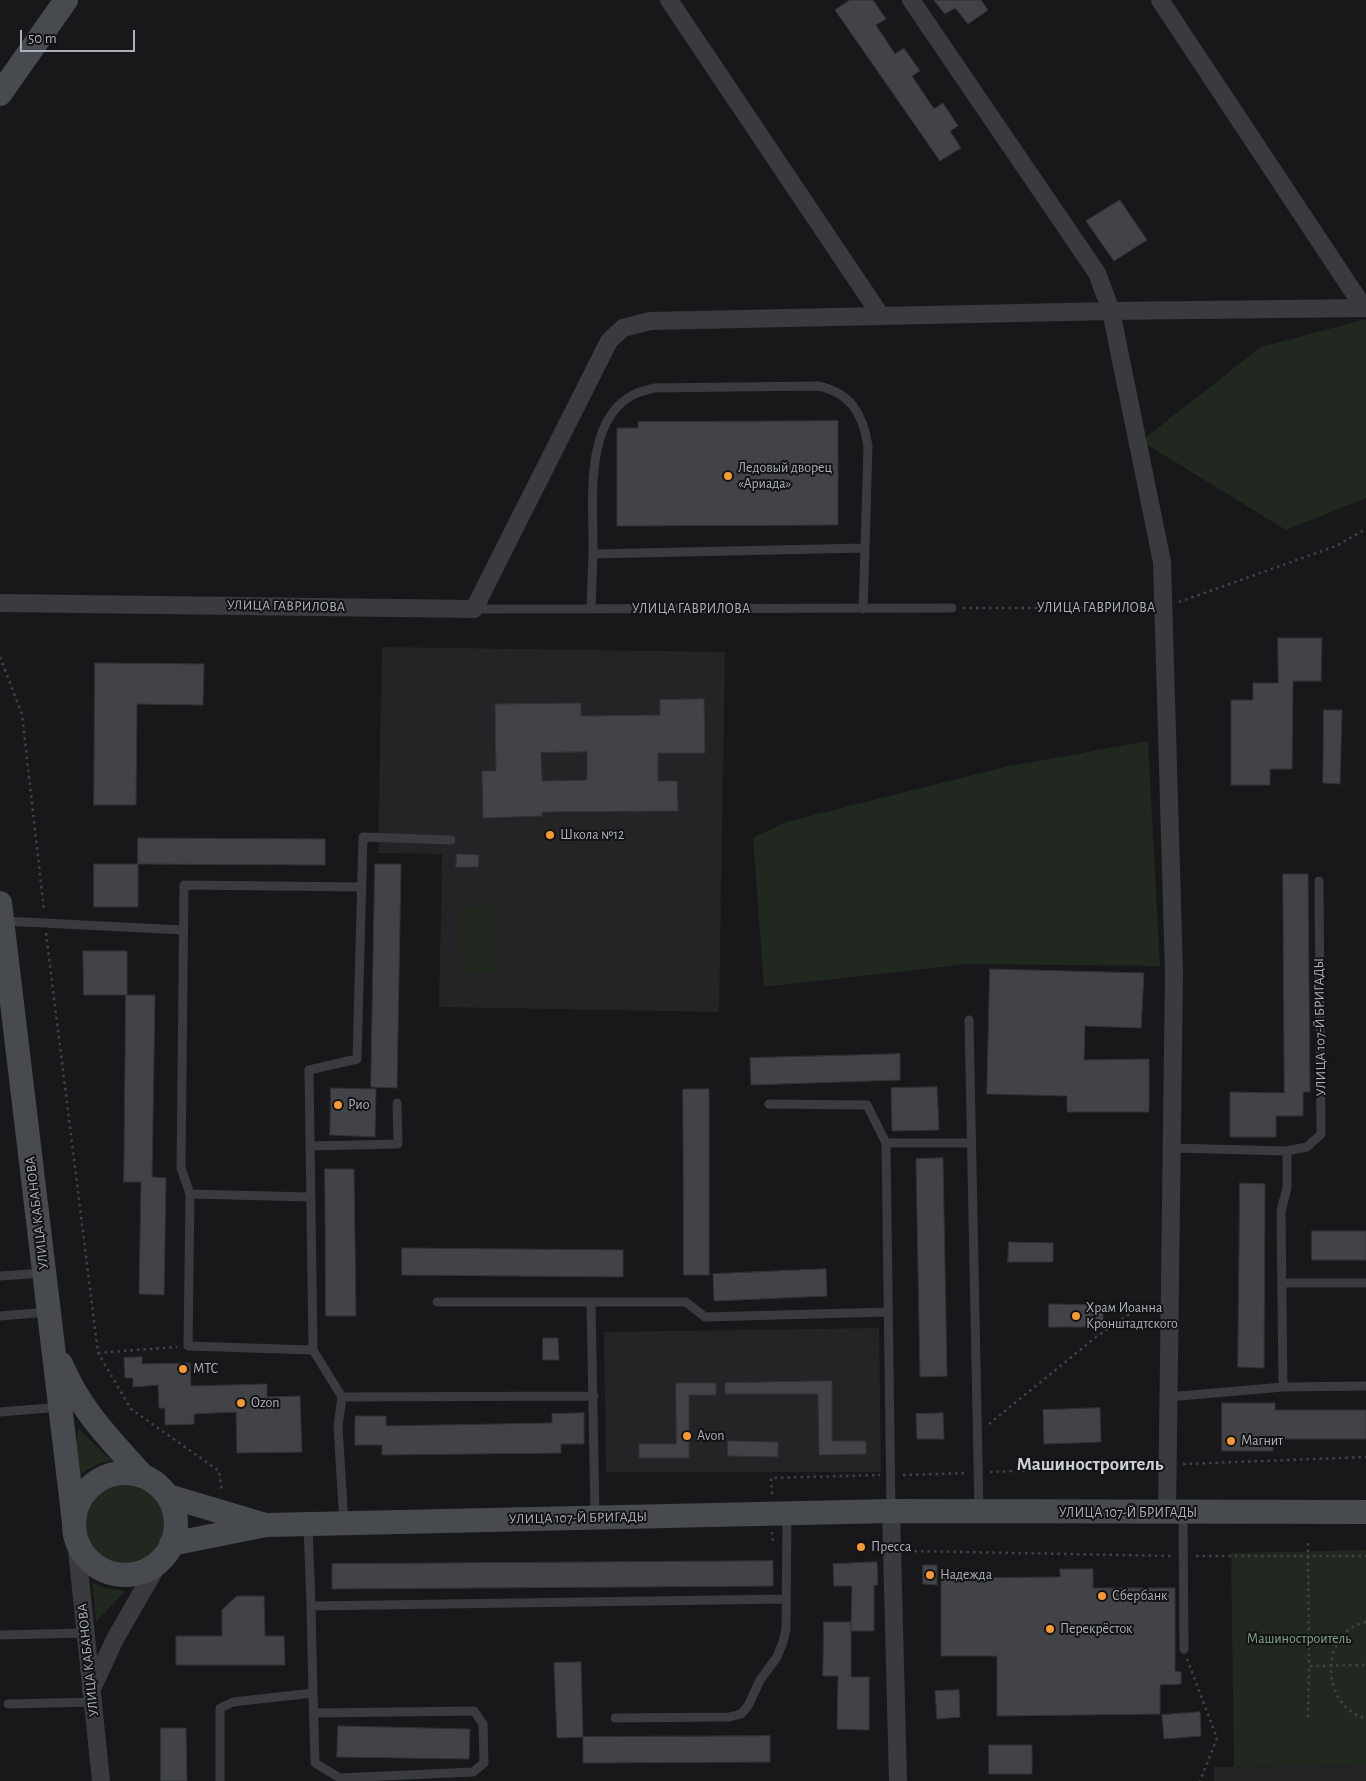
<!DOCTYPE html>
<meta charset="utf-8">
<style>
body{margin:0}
#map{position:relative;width:1366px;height:1781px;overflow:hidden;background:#18181a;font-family:"Alegreya Sans",sans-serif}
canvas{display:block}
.scale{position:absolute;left:20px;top:30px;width:115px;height:22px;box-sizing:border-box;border:2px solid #aab1ba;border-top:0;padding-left:6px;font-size:15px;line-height:18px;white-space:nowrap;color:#aab1ba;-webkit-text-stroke:4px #131315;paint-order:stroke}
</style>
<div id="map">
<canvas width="1366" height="1781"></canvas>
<div class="scale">50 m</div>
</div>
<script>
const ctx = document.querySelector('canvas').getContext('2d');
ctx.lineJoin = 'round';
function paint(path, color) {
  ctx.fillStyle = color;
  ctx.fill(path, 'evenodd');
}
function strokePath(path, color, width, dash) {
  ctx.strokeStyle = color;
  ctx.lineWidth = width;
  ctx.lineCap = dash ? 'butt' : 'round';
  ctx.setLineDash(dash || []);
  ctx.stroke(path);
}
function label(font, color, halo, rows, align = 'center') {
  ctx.font = font + ' "Alegreya Sans",sans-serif';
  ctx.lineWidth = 4;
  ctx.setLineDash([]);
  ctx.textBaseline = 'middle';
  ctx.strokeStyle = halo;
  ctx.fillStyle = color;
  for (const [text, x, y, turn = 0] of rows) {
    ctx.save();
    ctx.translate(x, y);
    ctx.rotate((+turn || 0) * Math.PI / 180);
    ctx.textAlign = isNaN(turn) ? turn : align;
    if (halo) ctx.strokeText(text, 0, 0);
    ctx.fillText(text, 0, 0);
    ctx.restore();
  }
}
paint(new Path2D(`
 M382,647L725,652L719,1012L439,1007L442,854L378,853Z
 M879,1328L881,1472H606L604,1332Z
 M1366,1765V1781H1214V1767Z`), '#242427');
paint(new Path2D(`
 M1366,319V498L1286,530L1141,441L1261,347Z
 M1148,741L1160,966L968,964L764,987L753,838L786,822L1005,767Z
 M497,905L498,973L461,974L460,906Z
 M78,1428L112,1461L100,1463L81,1473L76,1444Z
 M84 1523a41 41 0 1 1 82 0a41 41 0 1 1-82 0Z
 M1366,1550V1765L1234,1767L1231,1553Z
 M92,1582L104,1588L125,1591L96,1622Z`), '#202820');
const building = new Path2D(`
 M850,0H873L886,19L876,25L895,54L904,48L920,71L912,76L934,109L943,103L958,126L950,131L961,148L940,161L835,10Z
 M934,0H981L988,10L968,24L955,8L945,14Z
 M1120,200L1147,240L1114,261L1086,221Z
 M838,421V525L617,526V428H638V422Z
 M1278,638H1322L1321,681H1293L1292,769H1270V785H1231V700H1253V683H1278Z
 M95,663L204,664L203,705L137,704L136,805H94Z
 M704,699L705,753H658V781H677L678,811L542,812V816L483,818L482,771H496L495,704L581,703V716L660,715V700ZM587,752V780L542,781L541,753Z
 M1324,710H1342L1340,784L1323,783Z
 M138,838L325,839V865L138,864Z
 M457,854L479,855L478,867H456Z
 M94,864H138V907H94Z
 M375,864H401L397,1088L371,1087Z
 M1283,874H1308L1310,1092H1303V1116H1276V1137H1230V1092L1284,1093Z
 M83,951H127V995H84Z
 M990,969L1144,973L1141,1028L1085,1026L1084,1060L1149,1059V1112H1067V1096L987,1094Z
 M126,995H155L152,1177L166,1178L164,1295L139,1294L141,1182H124Z
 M900,1054V1080L751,1085L750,1058Z
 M937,1087L939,1130L892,1131L891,1088Z
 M331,1088L376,1089L375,1137L330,1135Z
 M683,1089H709V1275H684Z
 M943,1158L947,1376L920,1377L916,1159Z
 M325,1169H354L356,1316H326Z
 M1240,1183L1265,1184L1264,1368L1238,1367Z
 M1312,1231H1366V1260H1312Z
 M1009,1242L1053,1243V1262H1008Z
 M402,1248L623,1250V1277L402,1275Z
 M826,1269L827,1296L714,1301L713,1274Z
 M1049,1304L1103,1305V1327H1049Z
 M543,1338H558L559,1360H543Z
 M142,1357V1364L190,1363L191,1386L267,1384V1397L300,1396L302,1452L237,1453L236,1412L194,1414V1424L165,1425V1408H159L158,1385L133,1387V1378H125L124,1358Z
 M832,1381V1441H866V1454L819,1455L818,1394H725V1383Z
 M676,1383H716V1395H689V1458H639V1444H676Z
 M1222,1403H1275V1410H1366V1439H1273V1451H1222Z
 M1100,1408L1101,1442L1044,1444L1043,1410Z
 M584,1413V1444H561V1453L382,1455V1445H355V1416H386V1426L552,1423V1414Z
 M943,1413L944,1439H917L916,1414Z
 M728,1441L778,1442V1457L728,1456Z
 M773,1561V1586L332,1589V1564Z
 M877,1562L878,1585H874V1631H851L852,1586H834L833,1564Z
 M923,1565H937V1585L923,1584Z
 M1060,1569H1093V1588H1175V1671L1181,1672V1684L1160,1685V1714L997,1716V1656H941V1578L1060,1577Z
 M237,1596H264L265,1636H284L285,1665H176V1636H222V1610Z
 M824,1622H851V1677H869V1730L837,1729L838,1676H823Z
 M581,1662L583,1737L557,1738L554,1663Z
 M959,1690L960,1717L937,1719L935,1691Z
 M1200,1712L1201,1736L1164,1739L1162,1715Z
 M338,1726L470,1729L469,1759L337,1757Z
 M161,1728H186L187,1781H161Z
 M770,1736V1762L583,1763V1737Z
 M989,1745H1032V1774H989Z`);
paint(building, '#424347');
strokePath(building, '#323236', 1);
strokePath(new Path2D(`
 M1179,602L1336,546L1366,529
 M963,608H1147
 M0,657L22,714L44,910
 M46,933L98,1353L131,1409L219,1471L222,1492
 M98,1353L177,1347
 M989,1424L1096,1337L1134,1311L1154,1310
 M1183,1464L1366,1457
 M990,1472L1152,1465
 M903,1475L967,1473
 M772,1494L771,1478L880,1475
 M772,1532L773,1542
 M1308,1543L1309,1666
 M908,1551L1173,1556
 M1196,1556H1366
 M1366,1622C1319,1631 1320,1708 1366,1718
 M1187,1659L1217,1738L1200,1781
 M1308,1717L1309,1666L1366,1665`), '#3f4246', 2.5, [2.5, 4]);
strokePath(new Path2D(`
 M593,554C594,506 582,419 635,394C641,391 648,390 654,388L818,386C851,393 863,414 868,446L865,548
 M474,609L952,608
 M591,609L593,554L865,548L863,609
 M4,921L183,930
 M969,1020L979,1511
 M769,1104L867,1105L886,1143
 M310,1146L398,1144L397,1103
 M1172,1148L1287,1151L1307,1147L1321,1134L1319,881
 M1287,1151V1188L1281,1211L1283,1387L1366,1386
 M190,1194L181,1168L184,885L362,887
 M310,1197L190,1194L188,1346L313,1350
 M0,1276L44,1273
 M1282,1283H1366
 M437,1302H686L705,1317L888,1312
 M591,1302L595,1516
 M0,1316L48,1312
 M342,1397L313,1350L309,1070L357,1059L363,837L451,840
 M1168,1397L1283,1387
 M0,1412L60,1407
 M891,1511L886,1143H971
 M1183,1513L1184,1649
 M344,1524L338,1426L342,1397L594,1396
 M308,1525L311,1606L786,1599
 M0,1635L85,1633
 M313,1693L315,1763L340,1778V1781
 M8,1704L92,1702
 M314,1713L474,1711L483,1724L484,1763L473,1772L340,1778
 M615,1718L729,1717L741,1714L748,1706L760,1680L777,1657L783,1642L786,1629L787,1514
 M220,1781V1708L233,1702L313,1693L311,1606`), '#393b3f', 9);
strokePath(new Path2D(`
 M669,0L881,316
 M911,0L1097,273L1111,311L1366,308
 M1160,0L1364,308
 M0,603L474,609L609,341L623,328L650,321L1111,311L1162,562L1174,972L1167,1513
 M891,1511L898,1781
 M76,1540L101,1781
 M91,1691L115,1639L161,1559`), '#393b3f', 18);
strokePath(new Path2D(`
 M0,94L66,0
 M0,903L74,1522
 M61,1364C81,1411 110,1439 143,1476
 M74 1524a51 51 0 1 1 102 0a51 51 0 1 1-102 0Z
 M168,1496L262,1524
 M171,1544L266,1525L891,1511L1366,1512`), '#474a4f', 24);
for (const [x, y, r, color] of [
 [728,476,5,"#f79933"],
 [550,835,5,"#f79933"],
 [338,1105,5,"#f79933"],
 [1076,1316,5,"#f79933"],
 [183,1369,5,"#f79933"],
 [241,1403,5,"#f79933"],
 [687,1436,5,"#f79933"],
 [1231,1441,5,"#f79933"],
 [861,1547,5,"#f79933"],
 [930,1575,5,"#f79933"],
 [1102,1596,5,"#f79933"],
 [1050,1629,5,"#f79933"]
]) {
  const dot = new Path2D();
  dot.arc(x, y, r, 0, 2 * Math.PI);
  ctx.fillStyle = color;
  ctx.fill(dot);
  strokePath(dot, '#131315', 2);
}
label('14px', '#aab1ba', '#131315', [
 ["Ледовый дворец",738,468],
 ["«Ариада»",738,484],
 ["Школа №12",560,835],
 ["Рио",348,1105],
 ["Храм Иоанна",1086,1308],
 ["Кронштадтского",1086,1324],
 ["МТС",193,1369],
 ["Ozon",251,1403],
 ["Avon",697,1436],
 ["Магнит",1241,1441],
 ["Пресса",871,1547],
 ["Надежда",940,1575],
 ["Сбербанк",1112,1596],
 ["Перекрёсток",1060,1629]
], 'left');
label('14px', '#aab1ba', '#131315', [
 ["УЛИЦА ГАВРИЛОВА",286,606,1],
 ["УЛИЦА ГАВРИЛОВА",1096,608],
 ["УЛИЦА ГАВРИЛОВА",691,609],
 ["УЛИЦА 107-Й БРИГАДЫ",1320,1027,-91],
 ["УЛИЦА КАБАНОВА",37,1213,-97],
 ["УЛИЦА 107-Й БРИГАДЫ",1128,1513],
 ["УЛИЦА 107-Й БРИГАДЫ",578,1518,-1],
 ["УЛИЦА КАБАНОВА",88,1660,-96]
]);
label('14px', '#83a680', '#131315', [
 ["Машиностроитель",1299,1639]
]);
label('bold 19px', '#cbcfd6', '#131315', [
 ["Машиностроитель",1090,1464]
]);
</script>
